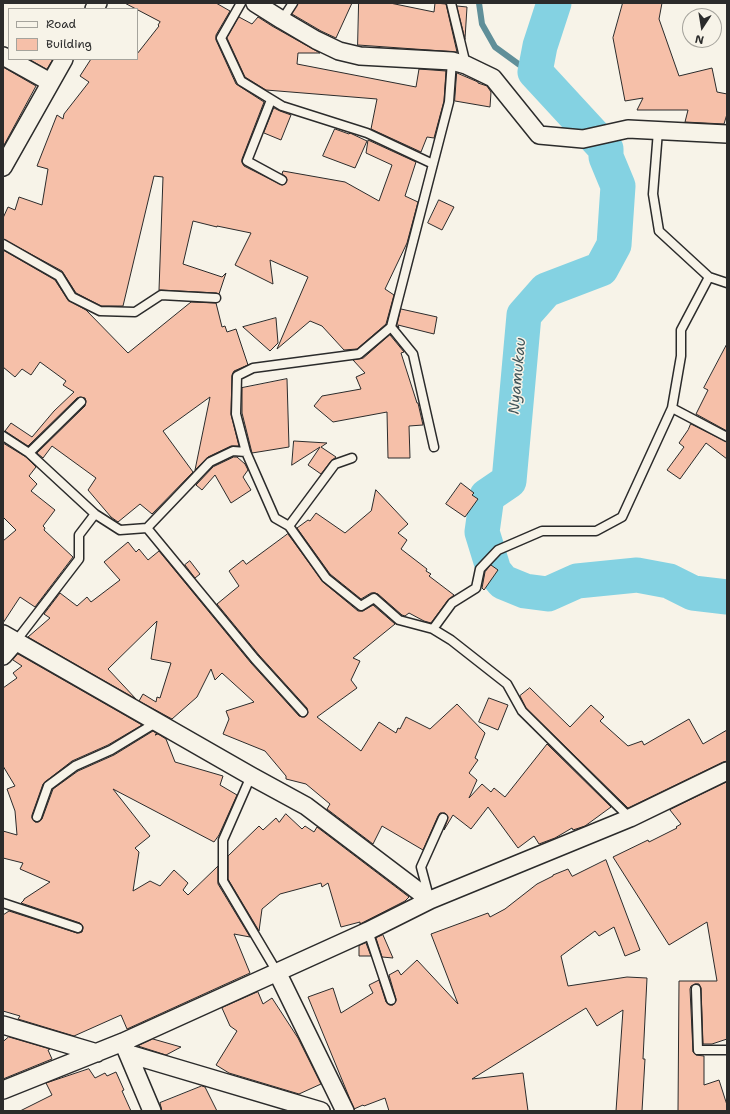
<!DOCTYPE html>
<style>
body{margin:0}
#map{position:relative;width:730px;height:1114px;overflow:hidden;background:#f7f3e8;font-family:"Shantell Sans",sans-serif}
canvas{display:block}
.frame{position:absolute;inset:0;border:4px solid #2b2b2b;pointer-events:none}
.legend{position:absolute;left:8px;top:8px;width:130px;height:52px;box-sizing:border-box;background:#f7f3e8;border:1px solid #a5a39c;margin:0;padding:5px 7px;list-style:none;font-size:12px;color:#2b2b2b}
.legend li{display:flex;align-items:center;gap:8px;height:20px}
.legend b{width:20px;border:1px solid #a5a39c}
.north{position:absolute;left:682px;top:8px;width:40px;height:40px;box-sizing:border-box;background:#f7f3e8;border:1px solid #a5a39c;border-radius:50%;rotate:192deg;font-size:11px;font-weight:700;line-height:16px;text-align:center;color:#2b2b2b}
.north::after{content:'';display:block;margin:auto;width:14px;height:18px;background:#2b2b2b;clip-path:polygon(50% 0,100% 100%,50% 72%,0 100%)}
</style>
<div id="map">
<canvas width="730" height="1114"></canvas>
<div class="frame"></div>
<ul class="legend">
<li><b style="height:5px;background:#f7f3e8"></b>Road</li>
<li><b style="height:11px;background:#f6c0a9"></b>Building</li>
</ul>
<div class="north">N</div>
</div>
<script>
const ctx = document.querySelector('canvas').getContext('2d');
ctx.lineJoin = 'round';
function strokePath(path, color, width, dash) {
  ctx.strokeStyle = color;
  ctx.lineWidth = width;
  ctx.lineCap = dash ? 'butt' : 'round';
  ctx.setLineDash(dash || []);
  ctx.stroke(path);
}
function paint(path, color) {
  ctx.fillStyle = color;
  ctx.fill(path, 'evenodd');
}
function label(font, color, halo, rows, align = 'center') {
  ctx.font = font + ' "Shantell Sans",sans-serif';
  ctx.lineWidth = 3;
  ctx.setLineDash([]);
  ctx.textBaseline = 'middle';
  ctx.strokeStyle = halo;
  ctx.fillStyle = color;
  for (const [text, x, y, turn = 0] of rows) {
    ctx.save();
    ctx.translate(x, y);
    ctx.rotate((+turn || 0) * Math.PI / 180);
    ctx.textAlign = isNaN(turn) ? turn : align;
    if (halo) ctx.strokeText(text, 0, 0);
    ctx.fillText(text, 0, 0);
    ctx.restore();
  }
}
strokePath(new Path2D(`
 M479,3L482,24L495,47L528,71L535,72`), '#608f99', 6);
strokePath(new Path2D(`
 M554,3L540,46L535,72L606,149V157L618,186L614,245L601,269L546,290L524,315L509,481L487,496L482,532L494,571L503,582L525,591L548,594L577,581L637,575L669,581L693,593L727,597`), '#84d2e2', 35);
const building = new Path2D(`
 M125,3H216L230,11L216,35V40L236,84L264,102L242,159V162L244,166L282,185L285,184L287,180L286,177L282,174L283,171L345,182L379,201L392,165L366,153L368,140L416,162L405,196L418,202L407,243L385,289L394,295L386,324L357,349L344,350L322,326L310,321L277,349L308,277L270,260L273,284L235,265L251,233L217,226V227L193,221L183,264L222,277L226,273L219,294L216,293L159,290L163,177L154,176L123,306H101L76,293L62,271L3,239V218L8,207L15,210L19,197L42,205L48,169L37,166L57,115L63,119L64,114L89,82L80,76L91,59H137V54L159,26L158,25L160,22Z
 M298,3H352L336,38L321,31L292,14Z
 M359,3H390L434,12L435,3L446,4L457,52L358,45Z
 M623,3H662L659,19L679,76L712,68L717,92L727,94V114L724,124L685,122L688,110H637L643,98L625,101L613,38Z
 M457,6L467,7L465,39Z
 M239,17L252,24L258,17L272,26L320,53H298L297,64L416,87L419,69L446,71L444,101L434,138L427,137L421,152L371,129L377,99L266,90L245,77L227,38Z
 M29,59H53L47,69Z
 M3,67L36,86L3,147Z
 M457,73L478,82V83L487,86L491,92L490,107L455,101Z
 M274,108L280,111L291,115L281,140L264,133Z
 M335,129L349,134L350,133L367,141L355,168L323,156Z
 M439,200L454,207L442,230L428,223Z
 M3,250L55,280L68,300L86,310L128,353L191,302L216,303L222,327L225,326L227,332L236,329L248,365L234,371L232,376L231,414L239,446H231L208,457L195,470L210,397L163,431L193,472L152,514L140,504L118,522L111,517L88,490L96,478L52,446L43,458L37,453L85,406L86,401L85,398L80,397L77,398L28,446L5,431L11,423L32,437L54,411L74,392L63,385L66,381L40,362L31,375L22,369L15,377L3,367Z
 M401,309L437,317L434,334L398,325L399,328L397,326Z
 M276,318L278,343L270,351L243,327Z
 M390,335L404,352L401,353L417,403H418L423,425L409,426L410,458H388L387,412L333,422L314,406L322,396L361,389L356,377L365,373L353,360L363,358Z
 M727,344V431L696,414L708,390L704,388Z
 M287,379L289,447L252,453L242,413V388Z
 M691,424L727,442V459L706,443L680,479L667,470L684,447L679,443L688,430Z
 M294,441L327,443L321,447L336,457L331,461L321,474L308,465L320,447L292,465Z
 M3,443L26,457L36,467L29,476L37,484L31,491L55,510L43,526L45,528L44,530L73,557L35,607L20,597L3,623V541L16,530L3,517Z
 M234,457H237L245,464L248,470L243,477L251,490L231,503L215,475L202,490L196,485L213,467Z
 M461,483L474,493L472,495L478,499L465,517L446,504Z
 M376,490L408,524L398,533L407,540L401,549L427,569L426,571L431,574L429,576L454,595L448,600L431,623L424,621L409,613L405,616L402,615L378,594L375,593H371L361,599L330,574L297,528L308,520L310,521L316,513L345,533L371,511Z
 M288,534L323,582L358,611H363L373,605L395,624L353,658L360,661L351,680L357,688L317,717L361,751L379,722L396,733L398,728L400,729L406,717L430,729L457,704L485,733L475,758L478,760L469,773L477,780L469,798L482,784L491,792L494,788L505,797L547,744L611,807L585,826L573,830L572,828L555,838L539,844L534,836L518,848L488,807L471,829L453,815L444,830L448,817L445,813H440L438,816L423,850L382,826L373,844L327,809L330,804L306,784L286,779V776L265,751L223,734L229,719L226,711L254,702L222,673L215,680L211,669L197,697L172,719L139,701L143,694L156,702L157,697L160,698L171,663L151,659L157,621L108,669L136,699L28,637L50,618L44,614L60,593L77,606L87,597L91,602L120,580L104,562L128,542L136,552L139,549L148,560L159,551L251,663L299,716L302,717H305L308,713L307,708L259,655L217,604L239,586L229,571L243,560L246,564Z
 M190,561L200,574L195,578L185,565Z
 M491,565L498,570L484,590L482,588L485,572Z
 M18,654L142,725L108,745L72,761L45,782L43,784L32,815V818L35,822H38L42,819L53,789L78,771L114,755L153,731L157,734L155,735L158,734L166,739L175,762L223,776L220,785L237,795L219,835L214,842L113,789L150,836L135,848L139,852L133,891L150,881L160,886L174,870L188,883L183,890L188,895L218,866V884L250,937L234,934L250,973L127,1029L121,1015L74,1036L18,1019L20,1016L3,1011V915L9,911L77,933L82,932L83,927L82,925L80,923L21,903L24,900V899L50,882L20,869L23,863L3,858V831L17,835L15,811L7,789L15,786L3,766V688L17,678L13,673L22,666L13,660Z
 M530,688L570,727L591,705L604,717L600,721L628,746L642,741L644,745L689,719L703,744L727,730V761L723,762L628,808L526,708L520,696Z
 M489,698L508,705L498,730L479,722Z
 M727,782V1039L712,1044H703L701,988L699,984H695L691,986L690,989L693,1052L696,1055L704,1056V1085L719,1080L727,1105V1111H678L679,981H717L707,922L669,945L613,857L648,840L649,842L677,828L676,827L681,824L670,810Z
 M286,814L302,829L305,826L314,832L317,827L409,897L405,901L360,924V922L341,927L328,883L322,887L321,883L280,894L262,909L259,931L228,879V856L259,826L263,830L276,818L279,822Z
 M606,860L640,950L625,956L614,927L599,936L595,931L561,956L568,986L627,977L647,978L643,1059H645L642,1111H616L623,1010L597,1026L586,1008L472,1079L523,1073L528,1111H389L385,1098L364,1106L363,1105L354,1109L308,997L333,988L341,1013L373,993L369,985L379,980L386,1002L390,1005H393L396,1001V999L389,975L398,970L401,975L417,960L458,1004L431,934L488,913L490,917L505,909L537,884L553,876V875L568,869L572,876Z
 M383,935L393,958L382,957L376,938Z
 M366,943L371,956H359V946Z
 M258,992L263,1004L272,998L298,1038L321,1084L299,1094L229,1073L216,1065L237,1031L230,1026L222,1008Z
 M9,1037L50,1049L48,1050L52,1059L3,1079V1042Z
 M153,1039L181,1047L166,1055L138,1046Z
 M89,1069L95,1078L105,1073L107,1076L116,1072L124,1090L122,1091L131,1111H20L52,1095L46,1083L61,1078Z
 M202,1086L205,1087L217,1111H162L160,1103Z`);
paint(building, '#f6c0a9');
strokePath(building, '#2b2b2b', 1);
const lane = new Path2D(`
 M241,3L221,38L241,81L282,106L367,133L433,164
 M451,3L466,65
 M282,20L293,3
 M452,61L449,102L391,327L359,354L253,368L237,376L236,414L246,452L275,518L289,526L326,578L361,606L374,598L399,620L433,629L451,640L507,684L522,711L630,818
 M271,100L247,161L282,180
 M658,131L653,194L659,231L709,277L727,283
 M3,244L59,276L72,297L100,311L135,312L161,295L216,298
 M391,327L413,354L434,447
 M672,408L727,437
 M3,436L29,453L95,514L120,530L147,528L210,462L233,451L246,452
 M29,453L81,402
 M289,526L335,464L352,458
 M147,528L255,659L303,712
 M433,629L452,603L476,588L480,569L498,550L542,531H596L622,517L672,408L681,356V330L709,277
 M16,641L79,559V535L95,514
 M251,776L223,840V881L277,972
 M37,817L48,786L75,766L111,750L157,722
 M429,897L421,867L443,818
 M3,903L78,928
 M368,931L391,1000
 M696,989L698,1050H727`);
const street = new Path2D(`
 M255,3L282,20L316,40L339,51L360,56L452,61L466,65L493,78L539,135L583,139L628,129L727,134
 M94,9L98,3
 M3,56L50,82
 M3,167L64,59
 M3,634L251,776L306,806L430,900
 M3,656L16,641
 M277,972L345,1111
 M3,1025L97,1053
 M125,1047L152,1111
 M129,1054L321,1111
 M3,1090L123,1042L368,931L430,900L630,818L727,771`);
strokePath(lane, '#2b2b2b', 11);
strokePath(street, '#2b2b2b', 20);
strokePath(lane, '#f7f3e8', 8);
strokePath(street, '#f7f3e8', 17);
label('italic 15px', '#415559', '#f7f3e8', [
 ["Nyamukau",518,376,-85]
]);
</script>
